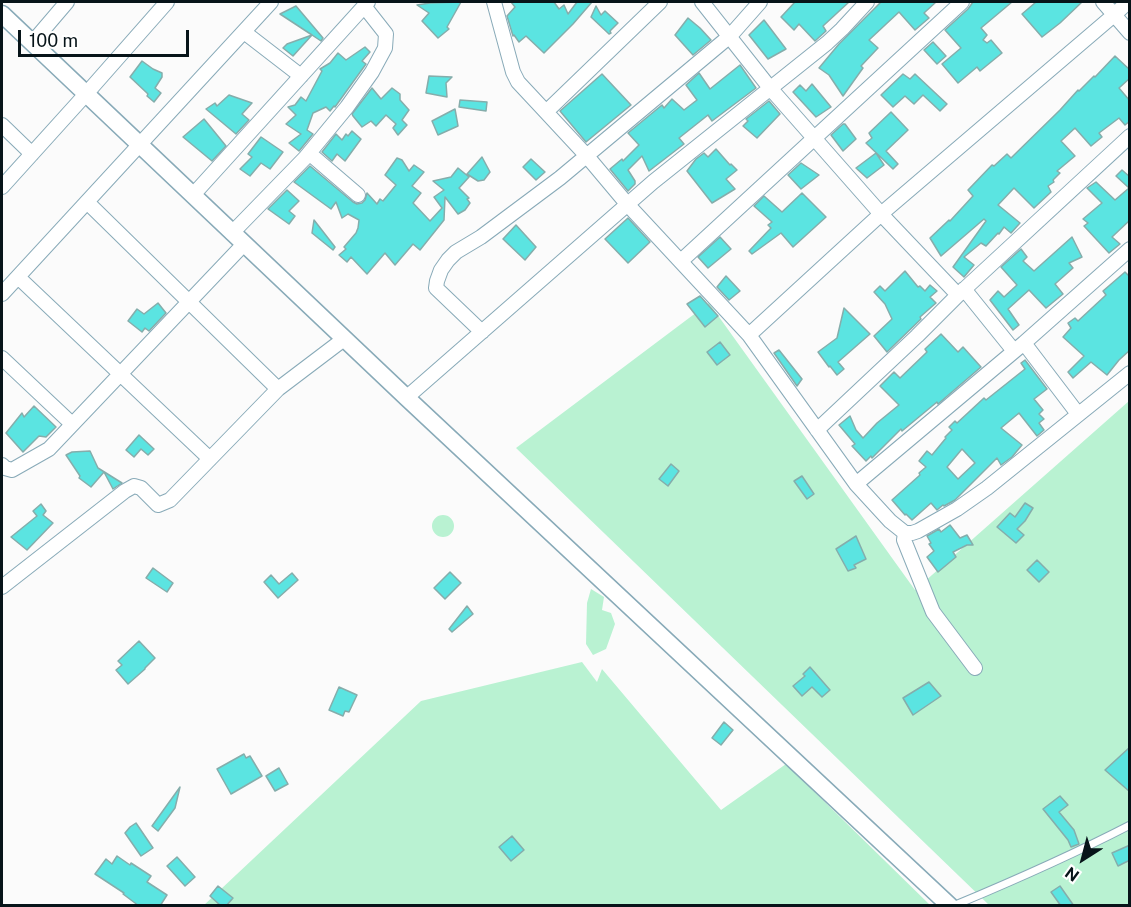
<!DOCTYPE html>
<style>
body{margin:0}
#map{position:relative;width:1131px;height:907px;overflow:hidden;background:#fbfbfb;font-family:"Public Sans",sans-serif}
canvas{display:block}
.frame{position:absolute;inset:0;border:3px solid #071419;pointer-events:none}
.north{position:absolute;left:1053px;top:829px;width:60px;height:60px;-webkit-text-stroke:4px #fff;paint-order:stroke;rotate:216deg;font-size:16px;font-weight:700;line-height:24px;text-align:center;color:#071419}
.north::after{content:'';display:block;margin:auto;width:21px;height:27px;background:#071419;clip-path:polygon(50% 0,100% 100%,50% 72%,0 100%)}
.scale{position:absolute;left:18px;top:30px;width:171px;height:27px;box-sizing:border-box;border:3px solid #071419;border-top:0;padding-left:8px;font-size:18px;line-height:21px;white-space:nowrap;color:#071419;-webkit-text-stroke:4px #fff;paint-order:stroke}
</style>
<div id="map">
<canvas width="1131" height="907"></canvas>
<div class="frame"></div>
<div class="north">N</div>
<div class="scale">100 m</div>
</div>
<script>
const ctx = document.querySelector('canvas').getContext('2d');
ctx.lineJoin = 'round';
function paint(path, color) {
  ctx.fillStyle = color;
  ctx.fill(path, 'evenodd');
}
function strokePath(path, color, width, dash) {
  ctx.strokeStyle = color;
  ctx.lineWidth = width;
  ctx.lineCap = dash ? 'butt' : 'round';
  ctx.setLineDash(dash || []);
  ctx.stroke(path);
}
paint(new Path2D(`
 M709,303L915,590L1129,401V905H989L516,448Z
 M432 526a11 11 0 1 1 22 0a11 11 0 1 1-22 0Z
 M591,589L604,597L602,610L611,613L615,624L606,649L593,655L586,644L587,603Z
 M582,662L597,682L602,669L721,810L786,764L930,905L203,906L421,701Z`), '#b9f2d2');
const building = new Path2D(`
 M511,2H554L559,9L564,5L568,14L577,2H592L573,24L544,53L526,36L519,42L514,35L513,36L507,16L515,7Z
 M795,2H849L823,26L826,31L815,41L799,24L794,30L781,17Z
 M881,2H936L924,13L929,18L915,30L899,12L869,40L878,48L861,66L863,68L843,96L829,75L819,68L839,44Z
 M973,2H1012L981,28L987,35L983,40L987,43L991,40L1002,53L980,71L977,67L958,83L942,64L961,48L945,30L968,9Z
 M1036,2H1082L1060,23L1042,37L1022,14Z
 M430,3L461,2L447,27L449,29L438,38L422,21L429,13L417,5Z
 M296,6L323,38L321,41L312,35L293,56L283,48L287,44L312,35L280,14Z
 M596,6L601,15L605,11L618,23L610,31L611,33L609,34L591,17Z
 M688,18L700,28L711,40L693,55L675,35Z
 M764,20L786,49L768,59L749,35Z
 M933,42L946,56L937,64L924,50Z
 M365,47L370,52L362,61L366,64L335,107L334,106L330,111L326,107L313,113L307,130L313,134L299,151L289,143L301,134L286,124L296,115L288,107L295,105L301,97L306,101L322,71L320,69L330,63L338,53L346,60Z
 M1115,56L1130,70V78L1119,88L1130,101V121L1125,125L1119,118L1099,133L1102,137L1091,146L1075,128L1061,141L1075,156L1057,171L1060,173L1053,180L1054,182L1048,186L1051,192L1034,208L1014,188L998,205L1020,223L1011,233L1004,227L999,234L998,233L986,246L981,243L964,257L974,265L964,277L953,267L986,221L984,219L941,256L930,238L949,220L950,221L973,196L968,190L992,165L994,166L1007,154L1011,158L1060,110L1078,90L1079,91L1094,76L1095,77Z
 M142,61L153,69L162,73V77L155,88L161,93L154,102L147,96L148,94L130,77Z
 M740,65L756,88L712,121L708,115L679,138L684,144L649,171L642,156L628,170L635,181V184L628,191L610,169L622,159L623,161L639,145L628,133L662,105L664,108L672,99L684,110L697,100L686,85L699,73L710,89Z
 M602,74L631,105L586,142L560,111Z
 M903,74L910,79L915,74L947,104L940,111L923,95L914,104L905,96L893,107L881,95Z
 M429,76L452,77L446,83L447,97L426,93Z
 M812,84L831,107L816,117L793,92L800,85L806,91Z
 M372,88L381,99L392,88L400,94V100L409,110L402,120L407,125L398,135L393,128L396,124L386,115L376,126L371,121L362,127L353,116L352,114Z
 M229,95L252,103L242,114L249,120L236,134L206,109L215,103L217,106Z
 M460,100L487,102L486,111L459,107Z
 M769,101L780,114L757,138L743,126L748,121L746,119Z
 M455,109L458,126L438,135L432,121Z
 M891,112L908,130L886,151L898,164L893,169L866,143L872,138L869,133Z
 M204,119L226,146L212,161L183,137Z
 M843,124H845L856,139L843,151L831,135Z
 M352,131L361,139L345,161L337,154L332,161L322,152L336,134L342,140L346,134L348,136Z
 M261,137L283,152L270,169L261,163L250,176L240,169L252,157L248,154Z
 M716,149L730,165L731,164L737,170L726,179L735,189L712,203L687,171L696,159L704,153L708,157Z
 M876,153L884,165L867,178L856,168Z
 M482,157L490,172L484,180L478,181L467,174Z
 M397,158L402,160L409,171L414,165L424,172L412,186L421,193L413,203L430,221L442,208L434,197L444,190L433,181L451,177L458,168L469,177L459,188L469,198L467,199L470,203L465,210L458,214L445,197L444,220L420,250L413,244L395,265L385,253L367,274L351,257L347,262L339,255L346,249L344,247L356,233L358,228L359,220L348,214L342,218L336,202L331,209L294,182L310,166L353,202L357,204L362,203L365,200L367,193L377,204L380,199L383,201L396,185L385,175Z
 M531,159L545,172L536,180L523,167Z
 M801,163L819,175L801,189L788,175Z
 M1122,170L1130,177V220L1112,237L1120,244L1109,253L1084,226L1088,223L1083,219L1102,203L1087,188L1096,182L1115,200L1129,188L1116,176Z
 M287,190L299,201L289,211L295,216L289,224L268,209Z
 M802,193L826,217L793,247L781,233L752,254L749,251L771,228L768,225L772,222L754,206L764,196L782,212Z
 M628,218L650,242L628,263L605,239Z
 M314,220L335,247L333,250L312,233Z
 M516,225L536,247L525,260L503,239Z
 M720,237L731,249L708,268L698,257Z
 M1072,237L1082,257L1069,263L1073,268L1055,284L1063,294L1046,308L1029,290L1008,309L1019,325L1013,330L990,300L998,291L1004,297L1017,285L1001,267L1021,249L1027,257L1023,261L1034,271Z
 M905,271L918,287L920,286L925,291L930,285L937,291L930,297L936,303L920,317L921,319L887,352L874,336L892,319L885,304L874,292L880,286L885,291Z
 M1125,272L1130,277V350L1119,360L1107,375L1091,362L1073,378L1068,372L1084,356L1063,337L1071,328L1068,323L1075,318L1078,321L1106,295L1103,291Z
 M726,276L740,291L729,300L717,287Z
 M700,296L718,316L705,327L687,304Z
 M158,303L166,313L149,331L145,328L142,332L128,321L137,309L144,314Z
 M844,308L870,334L838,362L844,369L837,375L830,366L829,367L818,352L837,338Z
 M941,334L958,352L963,347L981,367L938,404L937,402L902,431L901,429L872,458L871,456L866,461L852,446L855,444L839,425L850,416L856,430L863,438L877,423L899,405L880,386L894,372L900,378L927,352L925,349Z
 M720,342L730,355L717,365L707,352Z
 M779,350L802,379L797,386L774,353Z
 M1025,360L1047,389L1034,399L1043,410L1039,414L1044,419L1039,423L1044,430L1037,436L1019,413L1001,428L1022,445L1012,457L1001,465L997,458L955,500L944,506L943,505L937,510L931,503L912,520L906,514L905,515L892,500L920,475L919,473L926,467L919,461L927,451L932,455L946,438L945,437L952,430L949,427L955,421L957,423L984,398L986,400L1025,369L1021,363ZM962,449L975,463L958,479L947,467Z
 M34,406L56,427L46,437L39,436L23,452L6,433L22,413L24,417Z
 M139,435L154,449L148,455L141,449L134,457L126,450Z
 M90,451L98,468L122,483L113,489L104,472L91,487L79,478L80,476L66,455L72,452Z
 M671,464L679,471L668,486L659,479Z
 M802,476L814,494L807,499L794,481Z
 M1025,503L1033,508L1025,521L1017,529L1024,535L1016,543L997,527L1010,513L1015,517Z
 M41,504L46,511L43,515L53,523L27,550L11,537L37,516L33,511Z
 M950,525L960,538L967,535L973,545H967L953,552L956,557L938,572L927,557L934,551L929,544L931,543L927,536L939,529L941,532Z
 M856,536L866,559L854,565L856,568L848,571L836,549Z
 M1037,560L1049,572L1039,582L1027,570Z
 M153,568L173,583L167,592L146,578Z
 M450,572L461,583L445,599L434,588Z
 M292,573L298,580L278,598L264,582L271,575L279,584Z
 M467,606L473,614L452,632L449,629Z
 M139,641L155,658L145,668V669L128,684L116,670L122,665L118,661Z
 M810,667L830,690L822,697L812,687L802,696L793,686L805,676L803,674Z
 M929,682L941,696L913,715L903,698Z
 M339,687L357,695L349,712L345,711L343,716L329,710Z
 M724,722L733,730L721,745L712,738Z
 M1130,747V792L1105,770Z
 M244,754L246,758L250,756L262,776L231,794L217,769Z
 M279,768L288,784L275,791L266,776Z
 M180,787L175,808L158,831L152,826Z
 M1060,796L1068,805L1059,812L1074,830L1079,844L1071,847L1068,840L1043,809Z
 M136,823L153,848L141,856L125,833L130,827Z
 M512,836L524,850L511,861L499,847Z
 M1130,845V860L1118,866L1112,853Z
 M117,856L130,865L131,863L151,876L147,882L167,895L160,906H139L123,894L124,893L95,874L106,859L112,864Z
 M177,857L195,877L185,886L167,866Z
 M218,886L233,898L226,906H221L210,896Z
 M1060,886L1074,906H1061L1051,892Z`);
paint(building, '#5be4e1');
strokePath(building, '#85adab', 1.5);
const service = new Path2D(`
 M953,906C1013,881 1072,855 1130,825`);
const minor = new Path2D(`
 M494,2L513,72L518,82L546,112
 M660,2L546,112L586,155L628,205L749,335L856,484L890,521L905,533H912L918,531L957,509L987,488L1130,373
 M702,2L770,88L881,214L958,295
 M1103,2L1130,33
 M244,32L301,76
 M32,43L67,2
 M2,125L32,154
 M309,153L358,195
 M2,187L86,94L167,2
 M193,195L368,2
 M87,202L278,389
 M232,233L305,158L347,107L372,72L385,48L386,34L364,6
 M681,261L962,2
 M18,277L210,459
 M964,289L1014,351
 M2,294L271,2
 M482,332L436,288L437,281L441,270L448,260L456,252L481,237L560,178L730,36L760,2
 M749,335L881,214L1114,15L1128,2
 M1024,343L1078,414
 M2,358L72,424
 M406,398L653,182L827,43L842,29L867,2
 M817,430L917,336L958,295L1130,136
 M2,465L5,468L12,470L49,449L244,244
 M856,484L1024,343L1130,249
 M905,533L904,540L933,612L975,668
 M2,587L125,491L134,486L141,488L158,505L170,500L278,389L344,339`);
const tertiary = new Path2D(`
 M2,14L408,399L950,906`);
strokePath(service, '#88aab8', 9);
strokePath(minor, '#88aab8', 16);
strokePath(tertiary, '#88aab8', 19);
strokePath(service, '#fff', 7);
strokePath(minor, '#fff', 14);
strokePath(tertiary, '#fff', 16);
</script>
